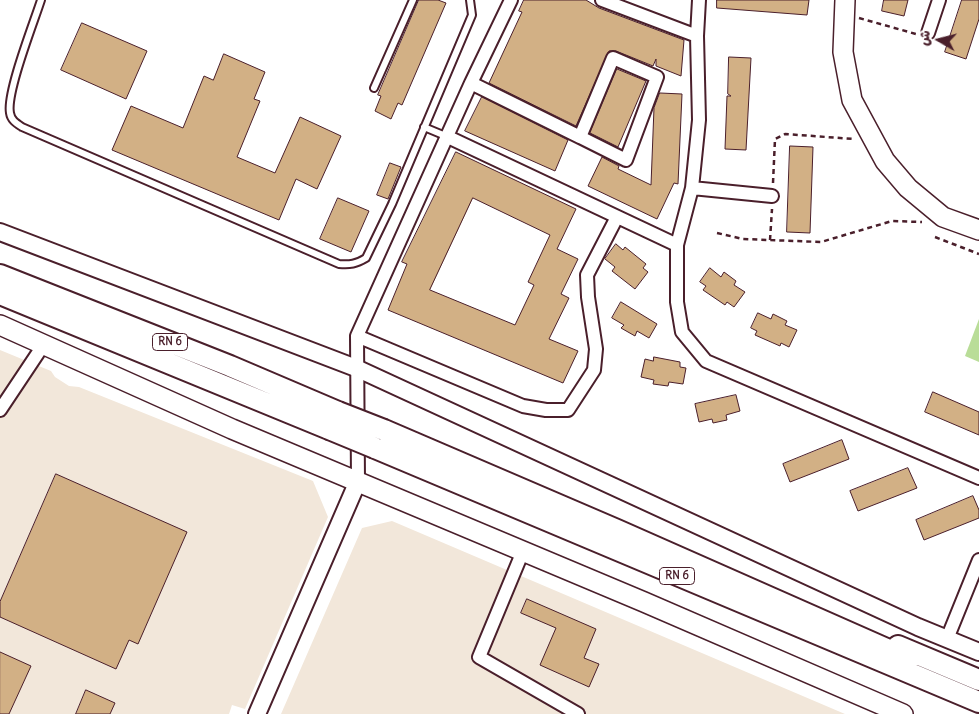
<!DOCTYPE html>
<meta charset="utf-8">
<style>
body{margin:0}
#map{position:relative;width:979px;height:714px;overflow:hidden;background:#fff;font-family:Delius,"Playpen Sans Arabic",sans-serif}
canvas{display:block}
.north{position:absolute;left:914px;top:15px;width:50px;height:50px;-webkit-text-stroke:4px #fff;paint-order:stroke;rotate:278deg;font-size:14px;font-weight:700;line-height:20px;text-align:center;color:#4a1f2b}
.north::after{content:'';display:block;margin:auto;width:18px;height:22px;background:#4a1f2b;clip-path:polygon(50% 0,100% 100%,50% 72%,0 100%)}
</style>
<div id="map">
<canvas width="979" height="714"></canvas>
<div class="north">ش</div>
</div>
<script>
const ctx = document.querySelector('canvas').getContext('2d');
ctx.lineJoin = 'round';
function paint(path, color) {
  ctx.fillStyle = color;
  ctx.fill(path, 'evenodd');
}
function strokePath(path, color, width, dash) {
  ctx.strokeStyle = color;
  ctx.lineWidth = width;
  ctx.lineCap = dash ? 'butt' : 'round';
  ctx.setLineDash(dash || []);
  ctx.stroke(path);
}
function label(font, color, halo, rows, align = 'center') {
  ctx.font = font + ' Delius,sans-serif';
  ctx.lineWidth = 4;
  ctx.setLineDash([]);
  ctx.textBaseline = 'middle';
  ctx.strokeStyle = halo;
  ctx.fillStyle = color;
  for (const [text, x, y, turn = 0] of rows) {
    ctx.save();
    ctx.translate(x, y);
    ctx.rotate((+turn || 0) * Math.PI / 180);
    ctx.textAlign = isNaN(turn) ? turn : align;
    if (halo) ctx.strokeText(text, 0, 0);
    ctx.fillText(text, 0, 0);
    ctx.restore();
  }
}
paint(new Path2D(`
 M0,350L51,371L55,377L69,386L79,387L313,481L328,517L245,709L232,705L229,714H0Z
 M392,521L845,714H281L362,528Z`), '#f2e7da');
paint(new Path2D(`
 M979,319V362L965,356Z`), '#b9dd98');
const building = new Path2D(`
 M419,0H438L446,3L402,105L398,103L391,119L375,111L381,96L378,95Z
 M524,0H586L599,8L684,40L681,76L656,66V59L653,66L616,51H609L576,126L489,83L522,12L519,11Z
 M717,0H809L807,15L717,8Z
 M884,0H908L904,16L882,11Z
 M962,0H979V19L966,59L945,52Z
 M82,23L147,51L126,99L61,70Z
 M224,54L265,72L254,99L260,101L237,157L275,173L300,117L341,136L317,189L296,179L279,220L112,150L131,106L183,128L204,76L213,80Z
 M729,57L751,58L746,150L725,149L727,96H731L728,94Z
 M617,69L646,81L618,147L590,133Z
 M660,93L682,94L678,184L674,183L657,219L588,186L602,157L619,166L618,169L651,185L654,108Z
 M482,97L568,140L555,171L465,131Z
 M790,146L813,147L810,233L787,232Z
 M456,152L576,209L557,249L578,259L561,294L569,298L549,339L578,351L563,383L388,310L407,264L402,262ZM473,198L550,235L528,282L534,285L515,325L430,290Z
 M390,163L401,167L388,199L377,195Z
 M338,198L369,211L351,252L320,239Z
 M616,244L623,250L625,247L646,264L643,268L648,272L635,289L612,271L615,267L605,259Z
 M710,268L721,277L724,272L736,281L734,285L745,292L734,307L727,302L725,305L703,290L706,286L700,282Z
 M621,302L657,324L649,338L637,331L635,336L621,328L624,325L612,318Z
 M758,313L771,319L773,314L787,321L785,325L797,330L789,347L781,343L780,346L755,335L757,331L751,328Z
 M654,357L680,362V367L686,368L683,384L669,382L668,386L653,384L654,380L641,377L645,359L653,361Z
 M933,392L979,412V435L925,412Z
 M736,395L740,411L726,415L727,420L713,423L712,419L699,422L695,404Z
 M842,440L849,459L790,482L783,464Z
 M908,468L917,488L858,511L850,491Z
 M56,474L187,532L138,644L129,640L116,669L0,617V602Z
 M973,496L979,510V518L924,540L916,520Z
 M527,599L596,629L584,658L599,664L589,687L540,665L556,628L521,613Z
 M0,652L31,666L9,714H0Z
 M86,690L115,703L110,714H76Z`);
paint(building, '#d2b085');
strokePath(building, '#4a1f2b', 1);
const service = new Path2D(`
 M41,0C34,22 6,93 10,113C11,120 16,123 22,127L339,264C350,265 356,264 366,258L392,204L472,15L470,0
 M374,88L413,0
 M424,127L448,137`);
const minor = new Path2D(`
 M602,0L697,36
 M699,0L697,36L699,120L692,188L677,245V302L682,332L706,361L979,478
 M928,33L939,0
 M471,83L580,137L613,58L657,77L626,160L580,137
 M448,137L677,245
 M692,188L772,196
 M357,336L523,406L546,410H568L594,370L596,349L588,297L587,275L617,217
 M0,410L44,344
 M358,481L357,336L471,83L511,0
 M523,551L479,657L578,714
 M947,639L979,560`);
const tertiary = new Path2D(`
 M0,232L356,368L918,627L979,652
 M257,714L358,481`);
const secondary = new Path2D(`
 M845,0L843,52L852,100L885,161L908,188L943,217L979,230
 M0,325L232,429L644,602L903,714`);
const primary = new Path2D(`
 M0,275L230,366L338,412
 M0,294L329,429
 M384,430L617,530L909,659
 M375,448L979,702
 M898,646L979,680`);
strokePath(service, '#4a1f2b', 10);
strokePath(minor, '#4a1f2b', 16);
strokePath(tertiary, '#4a1f2b', 20);
strokePath(secondary, '#4a1f2b', 22);
strokePath(primary, '#4a1f2b', 24);
strokePath(new Path2D(`
 M859,18L916,34
 M773,183L775,139L785,134L854,139
 M717,233L743,239L821,242L892,221L922,222
 M935,237L979,254
 M770,240L772,209`), '#4a1f2b', 2.5, [5, 4]);
strokePath(service, '#fff', 6);
strokePath(minor, '#fff', 12);
strokePath(tertiary, '#fff', 16);
strokePath(secondary, '#fff', 19);
strokePath(primary, '#fff', 20);
const primaryBridge = new Path2D(`
 M338,412L384,430
 M329,429L375,448`);
strokePath(primaryBridge, '#4a1f2b', 24, []);
strokePath(primaryBridge, '#fff', 20);
for (const [x, y, w] of [
 [170,342,35],
 [677,576,35]
]) {
  const box = new Path2D();
  box.roundRect(x - w / 2, y - 8.5, w, 17, 4);
  ctx.fillStyle = '#fff';
  ctx.fill(box);
  strokePath(box, '#4a1f2b', 1);
}
label('bold 11px', '#4a1f2b', null, [
 ["RN 6",170,342],
 ["RN 6",677,576]
]);
</script>
